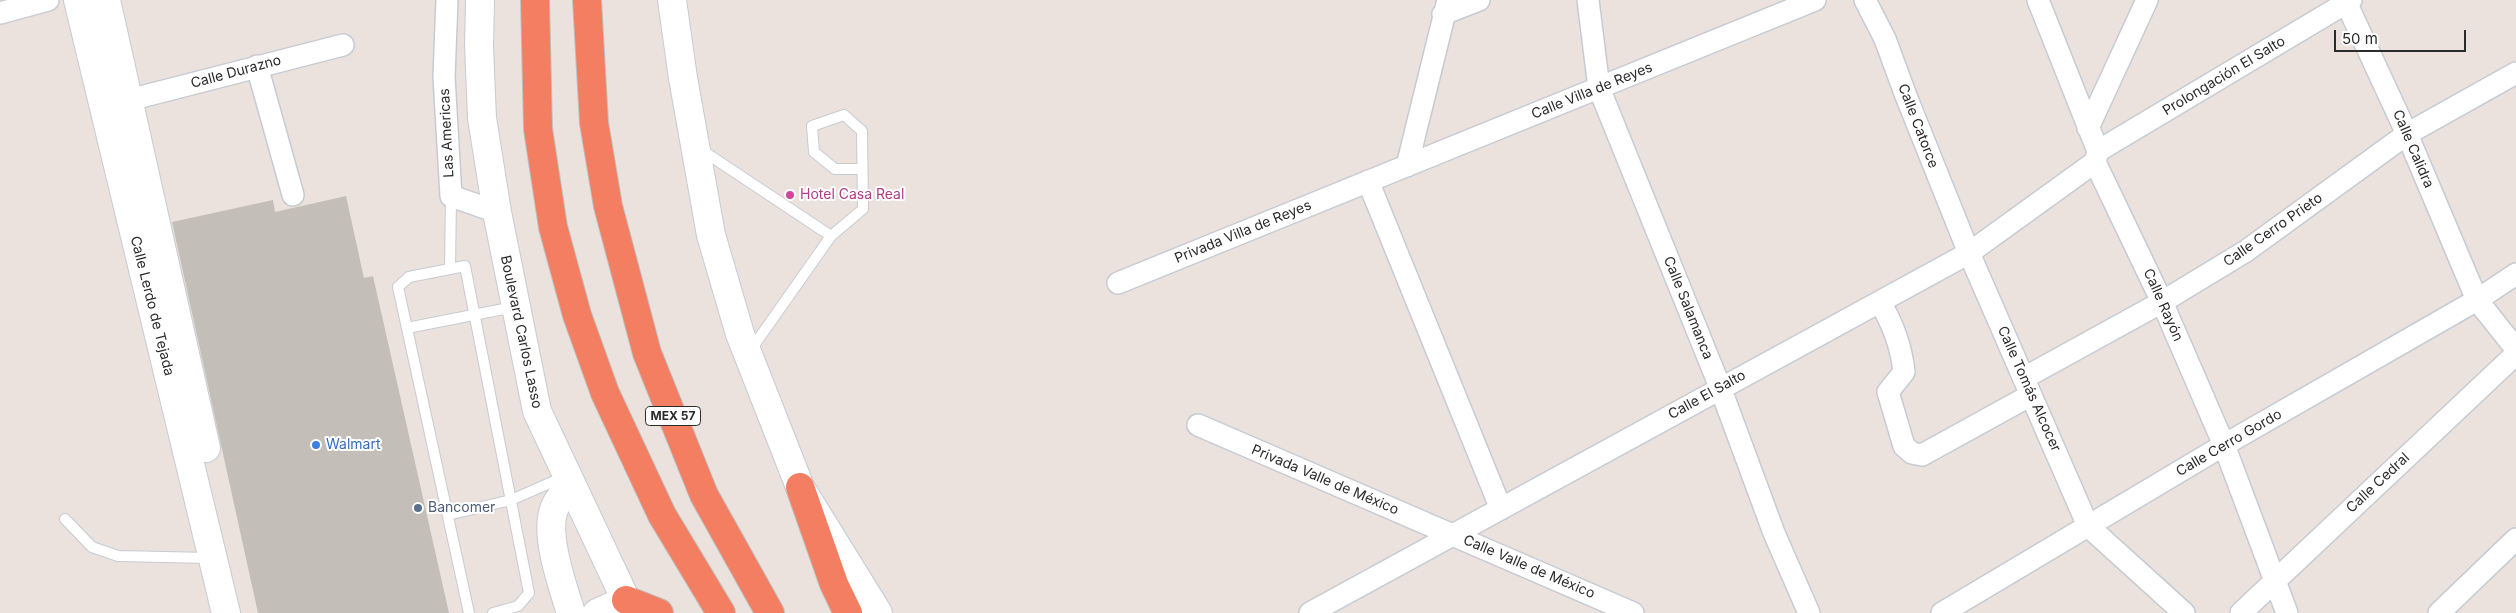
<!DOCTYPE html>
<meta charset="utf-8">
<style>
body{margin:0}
#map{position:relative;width:2516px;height:613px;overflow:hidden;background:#ebe2de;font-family:Inter,sans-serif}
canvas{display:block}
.scale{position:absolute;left:2334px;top:30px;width:132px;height:22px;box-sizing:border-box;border:2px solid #2b2b2b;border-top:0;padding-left:6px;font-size:15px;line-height:18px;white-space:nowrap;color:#2b2b2b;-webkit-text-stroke:4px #fff;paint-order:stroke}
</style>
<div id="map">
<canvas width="2516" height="613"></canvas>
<div class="scale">50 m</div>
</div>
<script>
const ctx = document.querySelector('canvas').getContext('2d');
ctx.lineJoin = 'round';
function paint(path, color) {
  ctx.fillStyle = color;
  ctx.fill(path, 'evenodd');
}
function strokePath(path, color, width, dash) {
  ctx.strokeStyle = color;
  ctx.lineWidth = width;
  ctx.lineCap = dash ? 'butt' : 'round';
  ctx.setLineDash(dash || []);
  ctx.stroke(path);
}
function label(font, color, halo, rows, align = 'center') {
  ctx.font = font + ' Inter,sans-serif';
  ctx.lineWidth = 4;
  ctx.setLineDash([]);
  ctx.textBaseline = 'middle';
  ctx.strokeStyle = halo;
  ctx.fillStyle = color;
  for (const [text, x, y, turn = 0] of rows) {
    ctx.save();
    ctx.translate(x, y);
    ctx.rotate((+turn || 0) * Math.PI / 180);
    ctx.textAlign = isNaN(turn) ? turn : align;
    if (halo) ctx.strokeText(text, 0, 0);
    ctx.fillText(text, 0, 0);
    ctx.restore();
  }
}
paint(new Path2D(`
 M346,196L364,278L373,276L449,613H258L172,222L273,200L275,212Z`), '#c4beb9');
const lane = new Path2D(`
 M700,149L831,236L750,351
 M831,236L863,209L862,131L844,115L812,126L814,152L835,169H862
 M450,269L451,196
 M407,328L514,307
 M448,515L511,500L566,476
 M65,519L92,547L118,556L210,558
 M469,613L398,287L409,277L465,266L529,593L518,606L493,613`);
const street = new Path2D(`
 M447,0L444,77L451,196L497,212
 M1588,0L1599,88L1720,387L1774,533L1809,613
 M1865,0L1885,39L1906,96L1969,253L2088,526L2184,613
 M2038,0L2098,151L2095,162L2162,302L2224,445L2287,613
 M2345,0L2407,134L2477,300L2516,349
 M0,13L48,0
 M1443,14L1479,0
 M257,66L293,195
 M129,100L343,45
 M2088,128L2147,0
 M2098,151L2351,0
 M1407,166L1448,0
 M1368,181L1501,509
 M1118,283L1815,0
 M1880,302C1893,325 1901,345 1904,372L1888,392L1904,446L1912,453L1922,455L2031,395
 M2024,378L2162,302L2246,251L2407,134L2516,73
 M1198,425L1633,613
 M1310,613L1969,253L2095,162
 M1942,613L2224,445L2477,300L2516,274
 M2241,613L2516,354
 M2439,613L2516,539`);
const secondary = new Path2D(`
 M78,0L226,613
 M106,0L206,448
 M480,0L479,46L482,118L497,212L537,411L632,613
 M672,0L683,78L711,235L740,334L800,487L878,613
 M570,485C565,492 558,499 555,507C543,532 563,587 571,613
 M597,613L626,600`);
const highway = new Path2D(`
 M535,0L538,129L553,227L577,315L605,393L662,515L721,613
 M587,0L594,123L608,206L647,353L704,495L770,613
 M800,487L834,584L848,613
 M626,600L659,613`);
strokePath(lane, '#c6cbd3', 12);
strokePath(street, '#c6cbd3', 24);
strokePath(secondary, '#c6cbd3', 30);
strokePath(highway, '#bfbfbf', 30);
strokePath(lane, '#fff', 10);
strokePath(street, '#fff', 21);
strokePath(secondary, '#fff', 28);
strokePath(highway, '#f37e61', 28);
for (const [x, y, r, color] of [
 [790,195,5,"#d1479c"],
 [316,445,5,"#3f7fe0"],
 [418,508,5,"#5c6f8a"]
]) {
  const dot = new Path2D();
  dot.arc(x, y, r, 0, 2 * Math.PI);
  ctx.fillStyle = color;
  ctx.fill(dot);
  strokePath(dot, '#fff', 2);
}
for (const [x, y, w] of [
 [673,416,55]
]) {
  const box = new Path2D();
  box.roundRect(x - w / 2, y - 9.5, w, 19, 4);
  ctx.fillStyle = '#fff';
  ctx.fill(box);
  strokePath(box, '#2b2b2b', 1);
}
label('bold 12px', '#2b2b2b', null, [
 ["MEX 57",673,416]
]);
label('14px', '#2b2b2b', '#fff', [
 ["Calle Durazno",236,72,-15],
 ["Prolongación El Salto",2224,76,-31],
 ["Calle Villa de Reyes",1592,91,-22],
 ["Calle Catorce",1918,126,69],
 ["Las Americas",447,133,-93],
 ["Calle Calidra",2413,149,67],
 ["Calle Cerro Prieto",2273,230,-35],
 ["Privada Villa de Reyes",1243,232,-22],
 ["Calle Rayón",2163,305,66],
 ["Calle Lerdo de Tejada",152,306,76],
 ["Calle Salamanca",1688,308,68],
 ["Boulevard Carlos Lasso",521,332,78],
 ["Calle Tomás Alcocer",2029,389,66],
 ["Calle El Salto",1707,395,-29],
 ["Calle Cerro Gordo",2229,443,-30],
 ["Privada Valle de México",1325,480,23],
 ["Calle Cedral",2378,483,-43],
 ["Calle Valle de México",1529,567,23]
]);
label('14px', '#b23c85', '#fff', [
 ["Hotel Casa Real",800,195]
], 'left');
label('14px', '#366cbe', '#fff', [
 ["Walmart",326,445]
], 'left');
label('14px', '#4e5e75', '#fff', [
 ["Bancomer",428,508]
], 'left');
</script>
